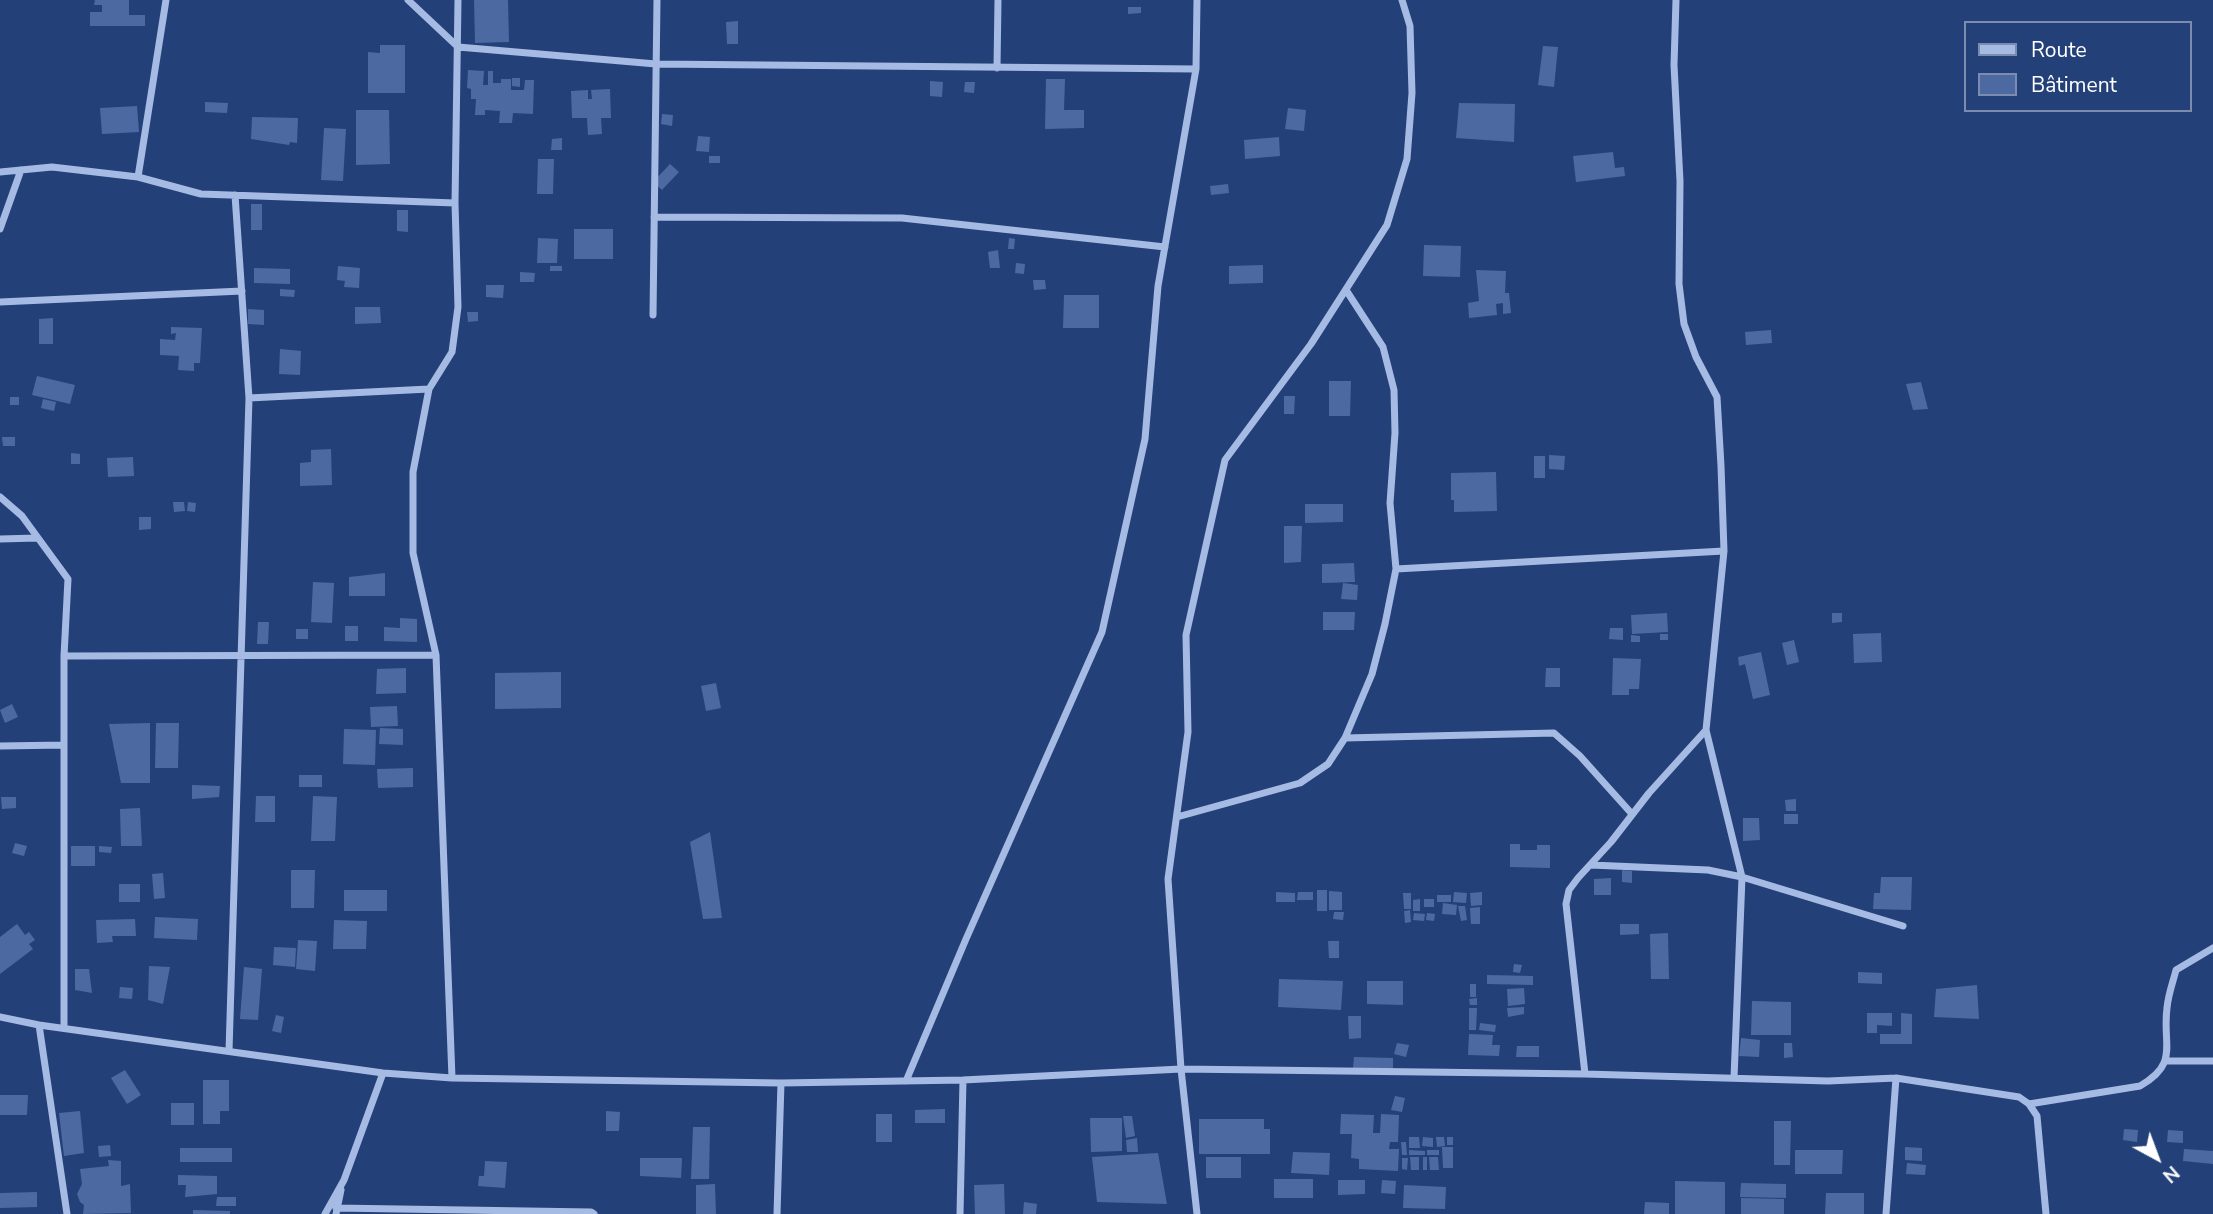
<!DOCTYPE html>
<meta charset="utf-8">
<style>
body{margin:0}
#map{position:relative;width:2213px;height:1214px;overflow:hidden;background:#244078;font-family:"Nunito Sans",sans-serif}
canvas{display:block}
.legend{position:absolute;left:1964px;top:21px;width:228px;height:91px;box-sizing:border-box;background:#244078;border:2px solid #7c8cae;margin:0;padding:9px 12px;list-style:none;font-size:21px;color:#fff}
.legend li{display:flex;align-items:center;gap:14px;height:35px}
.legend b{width:35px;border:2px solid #7c8cae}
.north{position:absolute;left:2122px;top:1123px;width:70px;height:70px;-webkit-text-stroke:5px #244078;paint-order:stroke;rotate:139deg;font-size:19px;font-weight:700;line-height:28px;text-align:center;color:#fff}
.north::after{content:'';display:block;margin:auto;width:24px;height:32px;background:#fff;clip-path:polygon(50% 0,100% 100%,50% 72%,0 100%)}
</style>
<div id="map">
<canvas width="2213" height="1214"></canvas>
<ul class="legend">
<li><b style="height:9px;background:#a6bbe3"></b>Route</li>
<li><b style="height:19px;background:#4d69a1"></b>Bâtiment</li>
</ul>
<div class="north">N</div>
</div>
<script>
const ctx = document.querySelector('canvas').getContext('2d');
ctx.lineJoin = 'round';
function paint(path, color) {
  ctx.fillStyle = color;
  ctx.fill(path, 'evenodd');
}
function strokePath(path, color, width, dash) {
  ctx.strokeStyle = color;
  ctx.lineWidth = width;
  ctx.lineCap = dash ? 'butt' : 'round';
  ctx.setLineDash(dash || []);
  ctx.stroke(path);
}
paint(new Path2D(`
 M95,0H129V15H145V26H90V12H102V5H94Z
 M474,0H508L509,42L475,43Z
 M1128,7H1141V13L1128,14Z
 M738,21V44H727L726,22Z
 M380,45H405V93H368V52L380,53Z
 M1543,46L1558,47L1554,87L1538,85Z
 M468,70L484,71L483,85H488V71H493V83H501V79H511V90H524L525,80H534L533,114L513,113L512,123H499L500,111L485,110V115H475L476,99H471V89L467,88Z
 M512,78H520V87L512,86Z
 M1046,79H1065L1064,110H1084V128L1045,129Z
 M930,81L943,82L942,97L930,96Z
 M965,82H975L974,93L964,92Z
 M610,89L611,118H601L602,134L588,135L587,118H572L571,91L588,90V99H592L591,90Z
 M205,102L228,103L227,113L205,112Z
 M1459,103L1515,104L1514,142L1456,138Z
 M137,106L139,132L102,134L100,108Z
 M1288,108L1306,110L1304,131L1285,129Z
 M356,110H389L390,164L356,165Z
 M662,114L673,115L672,126L661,124Z
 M252,117L298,118L297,143L290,142L289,145L251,139Z
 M324,128L346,129L343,181L321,180Z
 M698,136L710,137L709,152L696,151Z
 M1279,137L1280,156L1245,159L1244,140Z
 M562,138V150H551L552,139Z
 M1613,152L1615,168L1624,167L1625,176L1576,182L1573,156Z
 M709,156H720V163H709Z
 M538,159H554L553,194H537Z
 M670,164L679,172L662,190L653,182Z
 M1228,184L1229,193L1211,195L1210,186Z
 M251,204H262V230H251Z
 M397,210H408V232L397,231Z
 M574,229H613V259H574Z
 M538,238L558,239L557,263H537Z
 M1009,238L1015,239L1014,249H1008Z
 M1424,245L1461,246L1460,277L1423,276Z
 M998,250L1000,268H990L988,252Z
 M1016,263L1025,264L1024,274L1015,273Z
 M1263,265V283L1229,284V266Z
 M338,266L360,268L359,288L344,287L345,281L337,280Z
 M550,266H562V271H550Z
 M254,268L290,269V284L254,283Z
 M1476,270L1506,271L1505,293H1509L1511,313L1503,314V303L1496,304L1497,315L1469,318L1468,303L1479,301Z
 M520,272L535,273L534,282H520Z
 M1033,280H1045L1046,289L1034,290Z
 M486,285H504L503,298L486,297Z
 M280,289L295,290L294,297L280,296Z
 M1064,295H1099V328H1063Z
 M355,307H380L381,323L355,324Z
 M248,309L264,310V325L248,324Z
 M467,312H478V321L468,322Z
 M53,318V344H39V319Z
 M171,327L202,328L200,363H194V371L178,370L179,356L160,355V339L175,340L176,333L171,334Z
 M1771,330L1772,343L1746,345L1745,332Z
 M280,349L301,351L300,375L279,374Z
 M37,376L75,385L70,404L32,395Z
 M1329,381H1351L1350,416H1329Z
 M1921,382L1928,409L1913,410L1906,384Z
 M1284,396H1295L1294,414H1284Z
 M10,397H19V405H10Z
 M43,399L56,402L54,411L41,408Z
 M2,437H15V446H3Z
 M331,449L332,485L300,486V463L311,462V450Z
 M71,453L80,454V464H71Z
 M1549,455L1565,456L1564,470L1549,469Z
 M1534,456H1545V478H1534Z
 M133,457L134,476L108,477L107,458Z
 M1496,472L1497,511L1454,512V500H1451V473Z
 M173,502H184L185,511L174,512Z
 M188,502L196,503L195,512L187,511Z
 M1305,504H1343V522L1305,523Z
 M139,517H151V529L139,530Z
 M1284,526H1302L1301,562L1284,563Z
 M1354,563L1355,582L1322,583V564Z
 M385,573V596H349V577Z
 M313,582L334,583L332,623L311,622Z
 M1343,583L1358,585L1357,600L1341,599Z
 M1323,612H1355L1354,630H1323Z
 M1667,613L1668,632L1632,634L1631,615Z
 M1832,613H1842V622L1832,623Z
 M400,618L417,619V642L384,641V627L400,628Z
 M258,622H269L268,644H257Z
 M345,626H358V641H345Z
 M1610,628H1623V640L1609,639Z
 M296,629H308V639H296Z
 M1881,633L1882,662L1854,663L1853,634Z
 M1660,634H1668V640H1660Z
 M1631,635L1640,636V642H1631Z
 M1794,640L1799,662L1787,665L1782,643Z
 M1761,652L1770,695L1753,699L1745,664L1739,666L1738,657Z
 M1613,658L1641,659L1639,689H1629V695H1612Z
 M406,668V693L376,694L377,669Z
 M1546,668H1560V687H1545Z
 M561,672V708L495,709V673Z
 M716,683L721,708L706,711L701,686Z
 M12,704L18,717L5,723L0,710Z
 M397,706L398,726L371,727L370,707Z
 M150,723V783H121L109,724Z
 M156,723H179L178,768H155Z
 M380,728L403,729V745L379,744Z
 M344,729L376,730L375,765L343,764Z
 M413,768V787L378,788L377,769Z
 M299,775H322V787H299Z
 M192,785L220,786L219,797L192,799Z
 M256,796H275V822H255Z
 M313,796L337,797L335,841H311Z
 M1,797H16V808L2,809Z
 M1796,799V811H1786L1785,800Z
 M140,808L142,846H121L120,809Z
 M1784,814H1798V824H1784Z
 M1743,818H1759L1760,840L1743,841Z
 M710,832L722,918L703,919L690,842Z
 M15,843L27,846L24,856L12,853Z
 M1510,844H1520V850H1537V845H1550V868L1510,867Z
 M71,846H95V866H71Z
 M99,846L112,847L111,853L99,852Z
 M291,870H315L314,908H291Z
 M1622,870L1632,871V883L1622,882Z
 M163,873L165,898L154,899L152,874Z
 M1881,877H1912L1911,910L1873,909L1874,893H1880Z
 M1611,878V895H1594V879Z
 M119,884H140V902H119Z
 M344,890H387V911H344Z
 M1317,890H1327V911H1317Z
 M1329,891L1342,892V910H1329Z
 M1276,892L1295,893V902H1276Z
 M1298,892H1313V900H1297Z
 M1454,892L1467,893L1466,903L1453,902Z
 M1482,892V905L1471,906L1470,893Z
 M1403,893H1411V909H1404Z
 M1437,895H1451V902H1437Z
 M1420,899V911H1413V900Z
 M1424,899H1434V907H1424Z
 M1443,903L1457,905L1456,915L1442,914Z
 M1458,906H1465L1467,920L1461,921Z
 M1480,907V924H1471L1470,908Z
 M1410,910L1411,922L1405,923L1404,911Z
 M1334,912H1344L1343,920L1333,919Z
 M1414,913L1425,914L1424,921L1413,920Z
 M1427,913L1435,914L1434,921L1426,920Z
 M155,917L198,919L197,940L154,938Z
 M135,919L136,936H112L113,942L97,943L96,920Z
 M334,920L367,921L366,949H333Z
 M17,924L25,935L29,932L35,940L29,944L33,949L0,974V937Z
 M1620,924H1639V934L1620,935Z
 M1668,933L1669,979H1651L1650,934Z
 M298,940L317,941L315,971L296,969Z
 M1328,941H1339V958H1329Z
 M274,947L296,948L295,967L273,965Z
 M1514,964L1522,965L1520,973L1513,972Z
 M149,966L170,967L163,1004L148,1000Z
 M244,967L262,969L258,1020L240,1019Z
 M75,969H89L92,993L75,990Z
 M1858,972L1882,973V984L1858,983Z
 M1487,975L1533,976V985L1487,984Z
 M1279,979L1343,981L1341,1010L1278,1007Z
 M1367,981H1403V1005L1367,1004Z
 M1470,984H1476V997H1470Z
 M1977,985L1979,1019L1934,1017L1936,989Z
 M120,987L133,988L132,999L119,998Z
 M1524,988L1525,1004L1508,1006L1507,989Z
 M1477,998V1005H1470L1469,999Z
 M1752,1001L1791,1002V1035H1751Z
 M1524,1007V1014L1508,1017L1507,1008Z
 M1469,1008H1477L1476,1030H1469Z
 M1867,1013H1892V1026L1877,1025V1033H1867Z
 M1901,1013L1912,1014V1044H1880V1034H1901Z
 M276,1015L284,1017L281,1033L272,1031Z
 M1348,1016H1361V1038L1349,1039Z
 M1480,1023L1496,1025L1495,1032L1479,1030Z
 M1469,1034L1493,1035L1492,1045H1500L1499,1056L1468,1055Z
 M1741,1038L1760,1040L1759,1057L1739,1056Z
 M1397,1043L1409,1045L1406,1057L1394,1054Z
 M1784,1043H1792L1793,1057L1784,1058Z
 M1517,1046H1539V1057H1516Z
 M1354,1057L1393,1058V1070L1353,1068Z
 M125,1070L141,1095L127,1104L111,1078Z
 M203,1080H229V1111H220V1124H203Z
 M0,1095H28L27,1115H0Z
 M1395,1096L1405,1098L1402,1112L1391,1110Z
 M171,1103H194V1125H171Z
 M945,1109V1123H915V1110Z
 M80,1111L84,1153L64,1156L59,1113Z
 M606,1111L620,1112L619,1131H606Z
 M876,1114H892V1142H876Z
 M1341,1114L1374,1115L1373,1133H1380L1381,1114L1399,1115L1398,1142H1390L1389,1149H1399L1398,1171L1359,1169V1159L1351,1158L1352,1134H1340Z
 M1123,1116H1132L1135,1136L1126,1138Z
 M1090,1118H1122V1151L1091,1152Z
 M1199,1119H1264V1129H1270V1154H1199Z
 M1774,1121H1791L1790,1165H1774Z
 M693,1127H710L709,1179H691Z
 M2124,1129L2138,1130L2137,1142L2123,1140Z
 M2168,1130L2183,1131V1143L2167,1142Z
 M1409,1137H1419L1420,1148H1409Z
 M1423,1137L1433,1138V1147L1422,1146Z
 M1436,1137H1444L1445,1146L1437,1147Z
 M1447,1137H1453V1145H1447Z
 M1137,1138L1138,1152H1127L1126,1140Z
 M1401,1142H1406L1407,1155H1402Z
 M110,1145L111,1156L99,1157L98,1146Z
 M1442,1147H1453V1168H1443Z
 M1905,1147L1922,1148V1161L1905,1160Z
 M180,1148H232V1162H180Z
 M2184,1149L2213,1151V1164L2183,1161Z
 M1409,1150L1425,1151V1155H1409Z
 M1427,1150H1439V1155H1427Z
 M1795,1150H1843L1842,1174H1795Z
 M1293,1152L1330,1153L1329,1175L1291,1173Z
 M1158,1153L1167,1204L1097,1202L1092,1157Z
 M1206,1157H1241V1178H1206Z
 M1410,1157H1419V1170H1411Z
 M1423,1157H1427V1170H1423Z
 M1429,1157H1438L1439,1170H1430Z
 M640,1158H682L681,1178L640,1176Z
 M1402,1158H1408L1407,1170L1402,1169Z
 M108,1160L121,1161V1186L130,1184L131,1213L83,1214L84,1205L80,1202L77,1194L82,1184L80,1169L109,1166Z
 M485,1161L507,1162L505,1188L478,1186L479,1176H484Z
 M1907,1163L1926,1165L1925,1175L1906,1174Z
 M178,1175L217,1176V1194L185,1197L186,1185H178Z
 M1274,1179H1313V1198H1274Z
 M1338,1180H1365V1194L1338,1195Z
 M1382,1180L1396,1181L1395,1194L1381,1193Z
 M1675,1181L1725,1182V1214H1675Z
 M1741,1183L1786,1184V1198L1740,1197Z
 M715,1184L716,1214H696V1185Z
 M1004,1184L1005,1214H975L974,1185Z
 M1404,1185L1446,1187L1445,1209L1403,1208Z
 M37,1192V1207L0,1208V1193Z
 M1826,1193H1864V1214H1825Z
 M217,1197H236V1206H216Z
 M1741,1198L1784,1199V1214H1741Z
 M1024,1202L1037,1204L1036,1214H1023Z
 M1645,1202L1669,1203V1214H1644Z
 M193,1210L230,1211V1214H193Z`), '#4d69a1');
strokePath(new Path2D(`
 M408,0L458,47L656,64L1196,69
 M1676,0L1674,65L1680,181L1679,284L1684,324L1696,357L1717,397L1721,466L1724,551L1706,730L1742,877L1734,1078
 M997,68L998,0
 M0,172L52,167L138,177L201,194L455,203
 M138,177L166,0
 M654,217L902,218L1165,247
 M0,229L21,170
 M0,302L242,291
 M653,315L657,0
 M249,398L429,389
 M0,497L22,516L68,579L64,656V1027
 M0,539L37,538
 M1396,569L1724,551
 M64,656L436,655
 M1345,738L1554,733L1580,756L1632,814
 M0,746L64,745
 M1177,817L1300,783L1328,764L1345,738L1372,674L1385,624L1396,569L1390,503L1395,433L1394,390L1383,347L1346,290
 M1591,865L1708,870L1742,877L1903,926
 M0,1017L39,1025L383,1073L452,1078L781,1083L963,1080L1181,1069L1585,1074L1828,1081L1896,1078L2019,1097L2029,1104L2037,1116L2046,1214
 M39,1025L67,1214
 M229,1051L249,398L235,195
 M2167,1061H2213
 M1585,1074L1566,904L1569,890L1578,878L1611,842L1649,793L1706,730
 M452,1078L436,655L413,553V472L429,389L452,352L458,307L455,203L458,0
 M906,1081L966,939L1102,632L1145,439L1158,286L1196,69L1197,0
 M2029,1104L2140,1086C2180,1063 2162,1045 2167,1008C2168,995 2173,982 2176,970L2213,948
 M336,1208L591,1212L594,1214
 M325,1214L344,1180L383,1073
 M336,1214L341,1190
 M777,1214L781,1083
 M960,1214L963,1080
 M1197,1214L1181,1069L1168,879L1188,732L1186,635L1225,460L1311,344L1387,225L1407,159L1412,93L1410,26L1402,0
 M1886,1214L1896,1078`), '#a6bbe3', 7);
</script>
